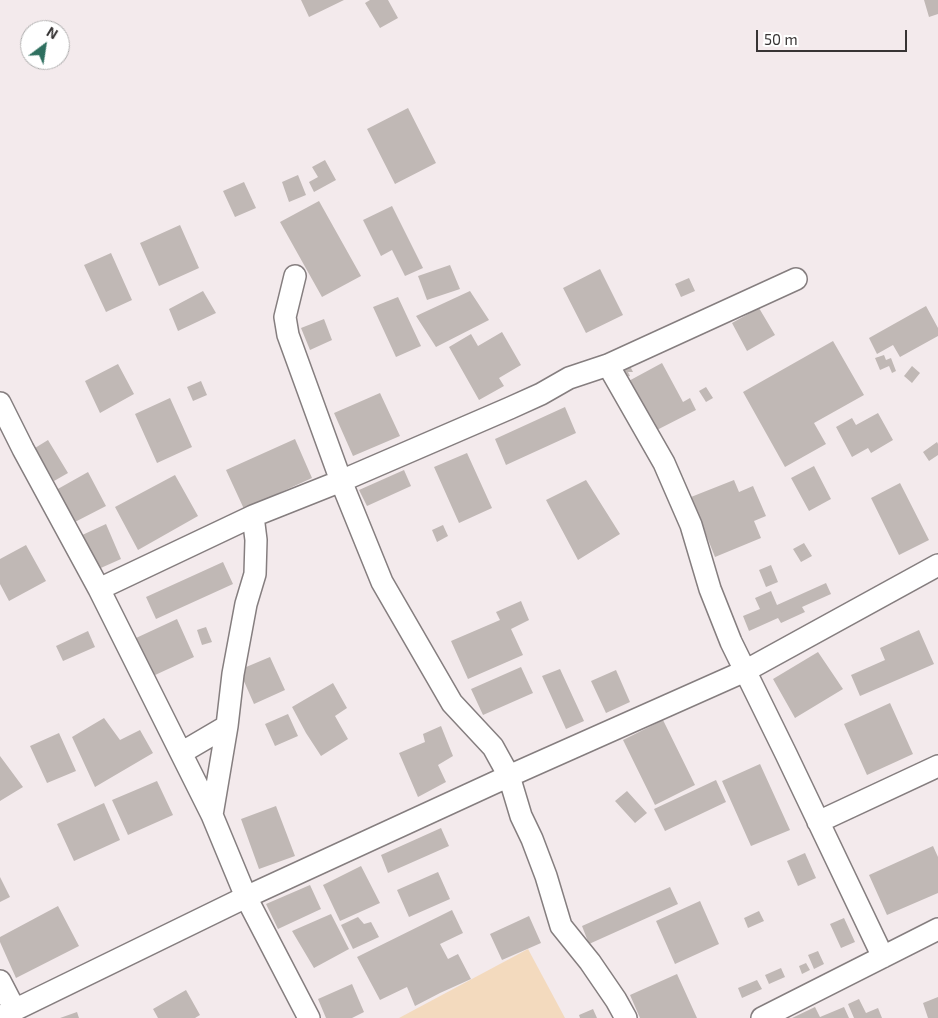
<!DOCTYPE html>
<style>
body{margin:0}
#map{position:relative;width:938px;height:1018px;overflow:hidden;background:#f3eaec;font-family:"Exo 2",sans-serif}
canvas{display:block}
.north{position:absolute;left:20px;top:20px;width:50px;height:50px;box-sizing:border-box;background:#fff;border:1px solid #afaeae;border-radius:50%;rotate:31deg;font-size:14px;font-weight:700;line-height:20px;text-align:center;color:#373434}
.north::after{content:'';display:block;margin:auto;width:18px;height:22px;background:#2e6f5f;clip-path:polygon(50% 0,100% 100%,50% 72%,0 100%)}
.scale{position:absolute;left:756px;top:30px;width:151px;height:22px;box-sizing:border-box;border:2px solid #373434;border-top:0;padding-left:6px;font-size:15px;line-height:18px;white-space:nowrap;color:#373434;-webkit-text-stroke:4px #fff;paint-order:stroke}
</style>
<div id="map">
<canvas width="938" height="1018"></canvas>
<div class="north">N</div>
<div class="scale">50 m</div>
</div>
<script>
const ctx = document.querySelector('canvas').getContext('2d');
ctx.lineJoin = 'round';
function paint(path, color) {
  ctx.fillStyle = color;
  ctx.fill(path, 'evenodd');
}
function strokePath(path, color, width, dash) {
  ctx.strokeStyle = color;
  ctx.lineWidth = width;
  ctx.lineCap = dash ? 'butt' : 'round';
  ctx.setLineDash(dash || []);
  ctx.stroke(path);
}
paint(new Path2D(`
 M528,949L565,1018H399Z`), '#f3dabe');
paint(new Path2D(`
 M301,0H344L309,17Z
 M370,0H388L398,18L380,28L365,3Z
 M924,0H938V14L929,17Z
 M408,108L436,163L395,184L367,129Z
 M325,160L336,180L314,192L309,182L318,177L312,167Z
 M298,175L306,195L289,202L282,182Z
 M244,182L256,208L235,217L223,191Z
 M319,201L361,276L322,297L280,222Z
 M392,206L423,268L405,276L392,250L381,256L363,220Z
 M180,225L199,268L159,286L140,243Z
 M111,253L132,300L106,312L84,265Z
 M450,265L460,289L427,300L418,276Z
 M600,269L623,315L586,333L563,288Z
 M689,278L695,291L681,297L675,284Z
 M203,291L216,313L178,331L169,309Z
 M470,291L489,320L436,347L416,316Z
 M398,297L421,346L396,357L373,307Z
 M926,306L938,328V336L900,357L893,345L877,354L869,338Z
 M759,308L775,335L747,351L732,323Z
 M324,319L332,340L310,350L301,328Z
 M502,332L521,365L499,378L504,386L479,400L449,347L471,334L478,346Z
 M833,341L864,395L814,423L826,444L785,467L743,392Z
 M884,355L886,360L891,358L896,371L892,373L889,366L880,370L875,358Z
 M627,360L633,372H628L630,376L626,377L618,374Z
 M662,363L683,402L690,398L696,410L651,433L625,383Z
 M118,364L134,394L100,413L85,381Z
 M912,366L920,373L912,383L904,376Z
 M201,381L207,395L193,401L187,387Z
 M706,387L713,398L706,402L699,391Z
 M380,393L400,436L353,456L334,413Z
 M170,398L192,447L157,463L135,414Z
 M565,407L576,433L506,465L495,439Z
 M878,413L893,440L871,453L868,448L852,457L836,427L852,418L856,425Z
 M295,439L312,478L244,509L226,470Z
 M48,440L68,473L54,481L35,448Z
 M937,442L938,444V455L929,461L923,452Z
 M467,453L492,508L459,523L434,467Z
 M814,466L831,499L809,511L791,478Z
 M404,470L411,486L367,506L359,490Z
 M88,472L106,506L73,523L56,490Z
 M175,475L198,516L138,550L115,507Z
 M586,480L620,534L578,560L546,500Z
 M734,480L739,492L753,486L766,516L754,521L761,538L715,557L691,497Z
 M900,483L929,540L899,555L871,498Z
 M106,524L121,559L94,571L78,537Z
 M443,525L448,536L437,542L432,530Z
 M804,543L812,556L801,562L793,549Z
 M26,545L46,581L9,601L0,584V559Z
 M223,562L233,584L156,619L146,597Z
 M771,565L778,582L766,587L759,570Z
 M826,583L831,594L802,607L805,612L781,623L778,618L749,631L743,616L760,609L755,598L771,591L777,605Z
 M521,601L529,620L511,629L523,655L468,679L451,641L500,620L496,612Z
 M177,619L194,657L153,676L136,638Z
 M206,627L212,642L202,645L197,630Z
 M919,630L934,664L860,696L851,675L885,660L880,648Z
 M88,631L95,647L63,661L56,646Z
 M818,652L843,689L795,718L773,679Z
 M270,657L285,690L254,704L239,670Z
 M521,667L533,693L483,715L471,689Z
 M560,669L584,721L566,729L542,676Z
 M616,670L630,702L606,713L591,681Z
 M333,683L347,708L335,716L348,739L321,756L306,733L292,707Z
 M890,703L913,754L867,775L844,724Z
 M288,714L298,736L275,746L265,724Z
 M104,718L120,740L140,730L153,753L95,787L72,737Z
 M663,720L695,785L655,805L623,740Z
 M441,726L453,756L438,765L446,782L418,797L399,753L425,742L423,734Z
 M59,733L76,771L47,783L30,746Z
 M0,756L23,787L0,801Z
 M760,764L790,830L751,846L722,781Z
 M716,780L726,802L665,831L654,809Z
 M157,781L173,815L128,835L112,800Z
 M627,791L647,813L635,823L615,801Z
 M104,803L120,840L74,861L57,824Z
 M276,806L295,856L259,869L241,819Z
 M441,828L449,846L388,873L381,855Z
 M933,846L938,857V893L887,915L869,875Z
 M805,853L816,878L798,886L787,861Z
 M361,866L380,903L340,921L323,885Z
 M438,872L450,899L409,917L397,890Z
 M0,877L10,897L0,902Z
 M310,885L321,909L278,929L266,904Z
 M670,887L678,904L589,944L582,926Z
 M700,901L719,944L675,964L656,921Z
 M58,906L79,946L16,978L0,942V937Z
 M452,910L463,933L440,944L448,959L458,954L471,979L440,993L415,1006L407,987L380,1000L357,957Z
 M759,911L764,921L748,928L744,918Z
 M331,914L349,949L314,968L292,931Z
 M529,916L541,943L502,960L490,934Z
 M358,917L364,924L371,922L379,937L353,949L341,925Z
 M844,918L855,942L841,948L830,924Z
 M818,951L824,964L814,969L808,955Z
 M806,963L810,970L802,974L799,966Z
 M781,968L785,977L769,984L765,975Z
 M677,974L697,1018H640L630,995Z
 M757,980L762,989L742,998L738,988Z
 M352,984L364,1012L352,1018H326L318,999Z
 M186,990L200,1015L195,1018H158L153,1009Z
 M938,997V1018H928L923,1003Z
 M859,999L866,1013L878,1008L882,1018H854L848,1004Z
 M815,1007L820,1017L844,1007L849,1018H792Z
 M593,1009L597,1018H580L579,1015Z
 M77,1012L79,1018H60Z`), '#c0b8b5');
const street = new Path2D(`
 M295,276L285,317L288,335L341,481L382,582L452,703L493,747L509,776L521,816L532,839L546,876L561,926L590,962L616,1000L626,1018
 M608,365L664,463L691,525L710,589L731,642L786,754L883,957
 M0,403L23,449L99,589
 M181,753L227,726
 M212,815L227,726L233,674L246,604L255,574L256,540L253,516
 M818,822L938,766
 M0,981L15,1010
 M0,1017L246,897L509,776L745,671L938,565
 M309,1018L246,897L212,815L99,589L253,516L341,481L510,408L541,394L569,378L608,365L796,279
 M762,1018L938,929`);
strokePath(street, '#857e7f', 24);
strokePath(street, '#fff', 21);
</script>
